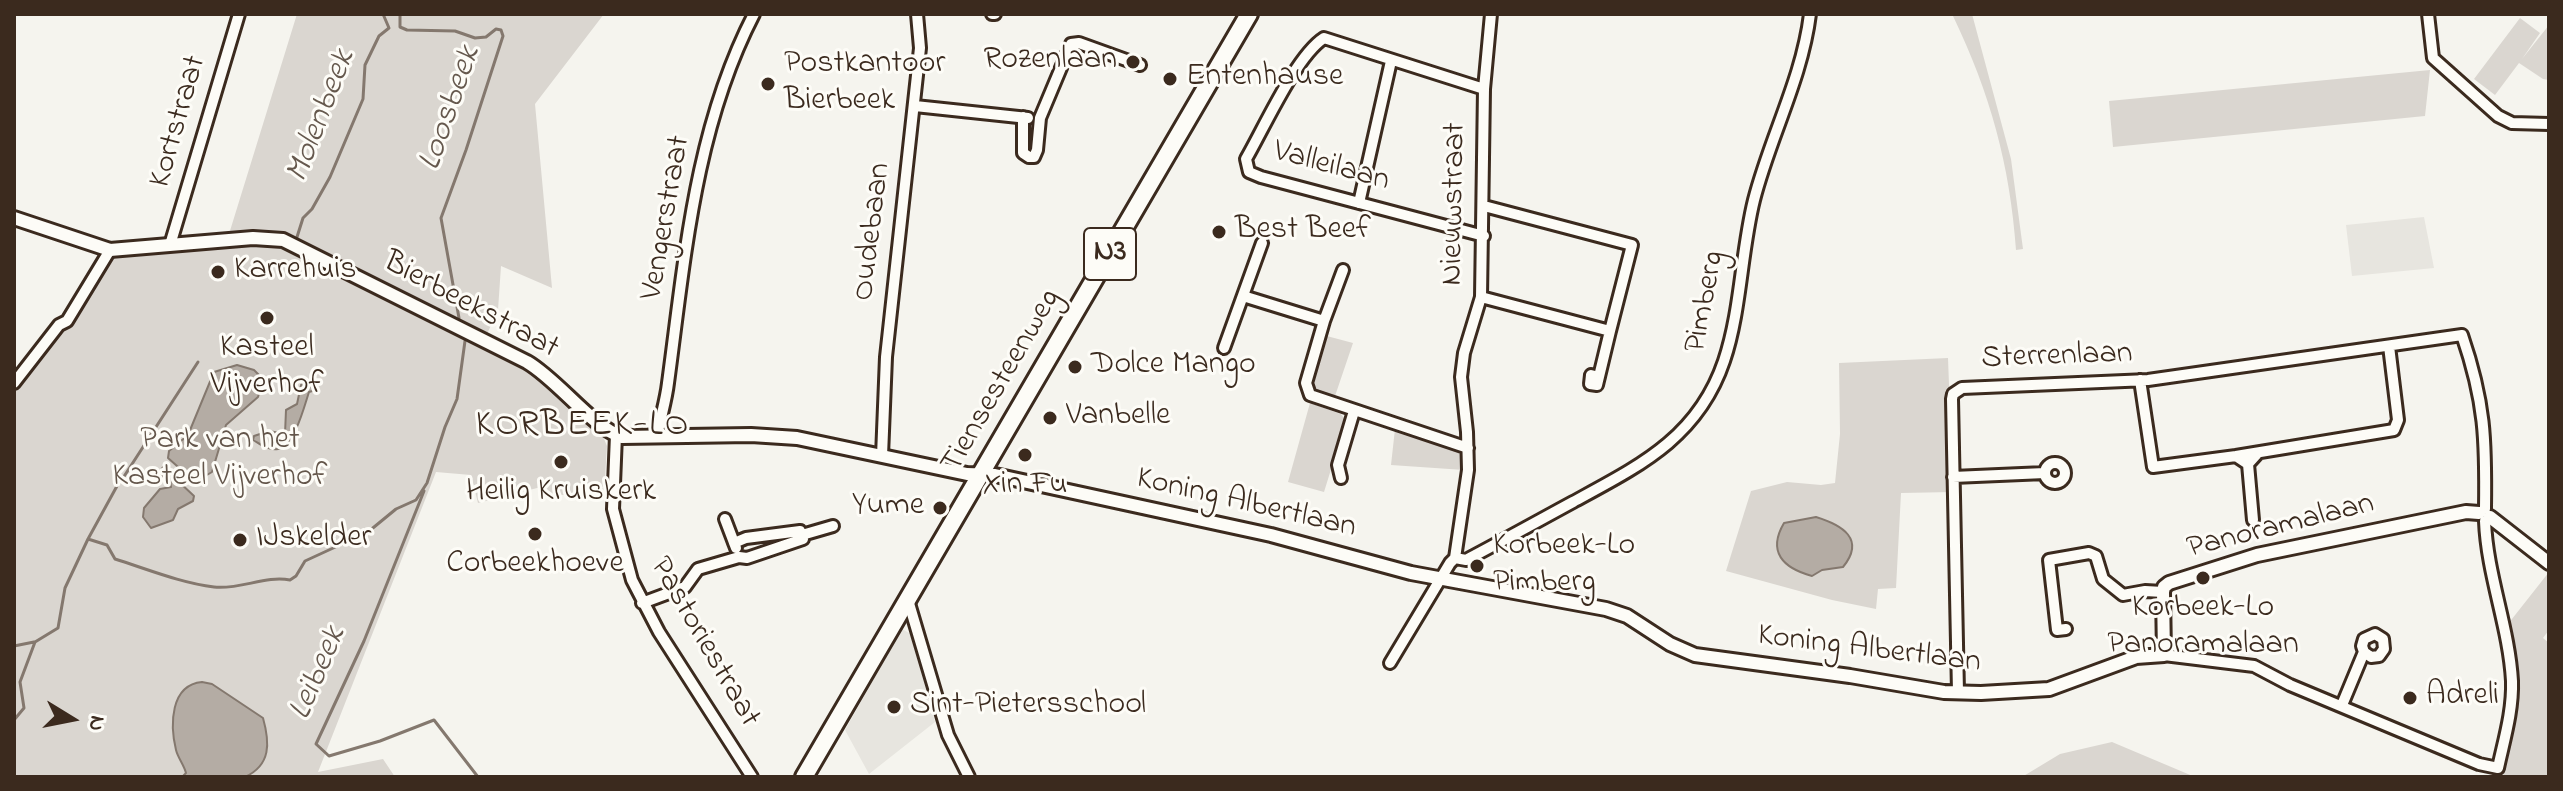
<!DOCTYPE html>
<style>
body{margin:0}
#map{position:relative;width:2563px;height:791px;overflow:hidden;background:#f5f4ee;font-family:"Indie Flower",sans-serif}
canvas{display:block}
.frame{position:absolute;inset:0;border:16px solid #3b2a1e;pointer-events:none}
.north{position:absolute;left:32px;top:679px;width:80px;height:80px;-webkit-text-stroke:6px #fdfcf7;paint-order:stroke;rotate:100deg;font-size:22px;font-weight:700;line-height:32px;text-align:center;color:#3b2a1e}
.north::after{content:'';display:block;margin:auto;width:28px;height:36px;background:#3b2a1e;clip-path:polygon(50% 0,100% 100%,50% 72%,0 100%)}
</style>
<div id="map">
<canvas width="2563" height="791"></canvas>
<div class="frame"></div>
<div class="north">N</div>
</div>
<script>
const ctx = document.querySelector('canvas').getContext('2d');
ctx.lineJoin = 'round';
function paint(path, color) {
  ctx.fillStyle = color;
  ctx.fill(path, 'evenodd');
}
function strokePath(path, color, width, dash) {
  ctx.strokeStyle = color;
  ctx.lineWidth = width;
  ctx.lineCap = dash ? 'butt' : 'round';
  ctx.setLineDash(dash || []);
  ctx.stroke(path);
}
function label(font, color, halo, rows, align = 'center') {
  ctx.font = font + ' "Indie Flower",sans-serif';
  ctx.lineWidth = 6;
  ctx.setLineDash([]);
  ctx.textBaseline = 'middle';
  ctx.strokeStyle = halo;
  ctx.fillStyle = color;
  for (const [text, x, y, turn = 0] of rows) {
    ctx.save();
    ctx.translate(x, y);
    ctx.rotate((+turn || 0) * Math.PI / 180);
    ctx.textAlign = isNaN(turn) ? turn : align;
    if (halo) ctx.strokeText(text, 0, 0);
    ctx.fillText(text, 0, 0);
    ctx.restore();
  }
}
paint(new Path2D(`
 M2424,217L2434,268L2352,276L2346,225Z
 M902,629L911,634L935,722L869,774L845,730Z`), '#e7e5df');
paint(new Path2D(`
 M297,14H604L535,104L552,288L501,266L498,310L487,334L287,234L266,231L229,234Z
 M1959,14H1972L2011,159L2023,249L2016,250C2010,165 1990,93 1953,16Z
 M2520,18L2540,33L2522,59L2549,25V80L2543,79L2519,63L2495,95L2474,79Z
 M2430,70L2425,116L2113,147L2109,101Z
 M263,242L277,243L538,374L602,434L607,446L604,495H550L545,486L478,503L471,475L436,472L318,772L383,759L395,777H14V390L63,325L109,256Z
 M1323,335L1353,343L1334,399L1315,393L1310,382Z
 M1948,358L1953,492L1901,493L1896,588L1878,589L1876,609L1832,600L1726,571L1751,491L1787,482L1821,485L1835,483L1840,434L1839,363Z
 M1310,403L1341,414L1346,421L1324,492L1288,482Z
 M1395,429L1462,451L1464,452V470L1391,465Z
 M2549,572V630L2543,638L2549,643V777H2498L2514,702L2508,624Z
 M2112,742L2195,777H2022L2060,754Z`), '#dad6d0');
const water = new Path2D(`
 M237,365L254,370L263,379L258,397L226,425L212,472L195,482L168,458L169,451L188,435L214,372Z
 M309,383L314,385L316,390L309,392C304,407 295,445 278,449C269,451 260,444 253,440L254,436L269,431L285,434L286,410L297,404L301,385Z
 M163,467L194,496L193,501L178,509L173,520L151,528L143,517L144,508L160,489L171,487L170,479L163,477L160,471Z
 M1816,517C1842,525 1866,539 1843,567L1822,570L1812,576C1783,568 1767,552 1784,523Z
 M202,682L212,684L263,718C270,743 271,765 245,777H182L186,773C184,765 178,758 176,750C170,725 170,685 202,682Z`);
paint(water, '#b4aca4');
strokePath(water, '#84786e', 2);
strokePath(new Path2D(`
 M400,14V27L407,30L455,31L475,38L486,37L496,29L501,30L503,36L466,150L441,218L459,318
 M297,237L303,218L312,209L330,177L363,99L365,65L379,36L389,28L383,14
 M123,478L198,362
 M424,491L364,641L316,744L329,756L380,741L434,720L478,777
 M88,539L107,545L115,559C147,569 181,583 214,587C240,590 266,575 290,580L296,576L305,561L368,532L396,509L416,500L427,483L445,427L457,399L465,341
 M14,646L34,642
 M14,720L24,708L20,682L35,642L58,628L65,588L88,539L117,486`), '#84786e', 3);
const minor = new Path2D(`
 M992,14H995
 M2428,14L2433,58L2498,116L2512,123L2549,124
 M915,106L1028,118
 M1023,117V153L1029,157H1034L1037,150L1040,118L1071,44L1079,43L1140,65
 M1359,203L1391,61
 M1484,236L1261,177L1249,172L1246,159C1264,128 1296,56 1324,38L1484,89
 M170,245L239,14
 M1343,270L1324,321L1306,383L1310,395L1468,448
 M1243,296L1324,321
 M1481,297L1610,331L1632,245L1484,206
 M1224,348L1262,243
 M1599,377L1591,375L1590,384L1597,385L1610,331
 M2140,380L2153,467L2236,456
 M14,383L59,325L67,321L110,250
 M616,435L613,509L632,580L659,632L752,777
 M657,437C660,419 666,401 668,383C685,257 695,128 754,14
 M2258,453L2248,464L2236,456L2394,430L2398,420L2389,346
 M882,456L886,357L920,48L917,14
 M2045 473a10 10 0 1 1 20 0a10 10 0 1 1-20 0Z
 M2248,464L2253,520
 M1953,477L2045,473
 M1341,478L1338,465L1354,411
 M725,519L736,548
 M802,535L833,526
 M1455,558L1466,560C1502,541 1538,521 1573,502C1639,466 1698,438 1724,361C1741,311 1741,252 1754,200C1770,137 1802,79 1810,14
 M908,600L948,735L969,777
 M642,603L685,587L698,569L739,557L747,558L803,539L800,531L746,538L734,543
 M2066,629L2057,630L2049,560L2089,553L2096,556L2103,579L2123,595L2145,591L2163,592
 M2164,655L2254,666L2290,685L2479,764L2498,768C2504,740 2513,711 2512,681C2509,627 2487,575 2485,521
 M1390,663L1450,563L1455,558L1468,470L1467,432L1461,377L1464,353L1481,297L1484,89L1491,14
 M1958,692L1952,399L1953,394L1962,388L2148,380L2462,335C2485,402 2486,440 2485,509
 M2342,705L2364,652L2362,646L2364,639L2375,634L2383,639L2384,649L2379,656L2371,657L2364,652`);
const tertiary = new Path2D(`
 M14,218L110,250L253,238L283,240L527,362C558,380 593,428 622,437L751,435L797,438L967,474L995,475L1271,535L1411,573L1606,609L1627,616L1670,644L1695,655L1850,676L1944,692L1981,693L2049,689L2136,657L2164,655L2163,592L2164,587L2169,583L2257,555L2466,512L2479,513
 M2490,517L2549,563`);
const primary = new Path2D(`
 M804,777L1249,14`);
strokePath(minor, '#3b2a1e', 16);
strokePath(tertiary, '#3b2a1e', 18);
strokePath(primary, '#3b2a1e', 22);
strokePath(minor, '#fdfcf7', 10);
strokePath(tertiary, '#fdfcf7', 12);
strokePath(primary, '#fdfcf7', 16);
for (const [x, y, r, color] of [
 [1133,62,8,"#3b2a1e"],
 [1170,79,8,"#3b2a1e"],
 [768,84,8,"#3b2a1e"],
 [1219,232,8,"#3b2a1e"],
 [218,272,8,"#3b2a1e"],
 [267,318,8,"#3b2a1e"],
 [1075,367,8,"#3b2a1e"],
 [1050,418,8,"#3b2a1e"],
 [1025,455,8,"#3b2a1e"],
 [561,462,8,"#3b2a1e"],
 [940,508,8,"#3b2a1e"],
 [535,534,8,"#3b2a1e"],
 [240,540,8,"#3b2a1e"],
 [1477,566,8,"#3b2a1e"],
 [2203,578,8,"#3b2a1e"],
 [2410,698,8,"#3b2a1e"],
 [894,707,8,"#3b2a1e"]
]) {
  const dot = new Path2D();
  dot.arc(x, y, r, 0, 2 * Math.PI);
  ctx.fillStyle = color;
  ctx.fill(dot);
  strokePath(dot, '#fdfcf7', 3);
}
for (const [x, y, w] of [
 [1110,254,52]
]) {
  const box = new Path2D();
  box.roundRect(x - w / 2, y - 26, w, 52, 6);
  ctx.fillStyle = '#fdfcf7';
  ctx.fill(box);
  strokePath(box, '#3b2a1e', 2);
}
label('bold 30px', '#3b2a1e', null, [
 ["N3",1110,254]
]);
label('32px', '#3b2a1e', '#fdfcf7', [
 ["Rozenlaan",1117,62,"right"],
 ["Postkantoor",784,66],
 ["Bierbeek",784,103],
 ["Entenhause",1186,79],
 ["Best Beef",1235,232],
 ["Karrehuis",234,272],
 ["Kasteel",267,350,"center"],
 ["Vijverhof",267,387,"center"],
 ["Dolce Mango",1091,367],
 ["Vanbelle",1066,418],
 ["Xin Fu",1025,487,"center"],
 ["Heilig Kruiskerk",561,494,"center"],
 ["Yume",924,508,"right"],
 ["IJskelder",256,540],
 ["Korbeek-Lo",1493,548],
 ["Pimberg",1493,585],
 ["Corbeekhoeve",535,566,"center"],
 ["Korbeek-Lo",2203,610,"center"],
 ["Panoramalaan",2203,647,"center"],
 ["Adreli",2426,698],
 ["Sint-Pietersschool",910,707]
], 'left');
label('32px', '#3b2a1e', '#fdfcf7', [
 ["Kortstraat",180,122,-74],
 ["Valleilaan",1331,168,15],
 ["Nieuwstraat",1456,204,-89],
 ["Vengerstraat",668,218,-80],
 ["Oudebaan",874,232,-83],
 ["Pimberg",1707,302,-79],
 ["Bierbeekstraat",470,307,28],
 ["Sterrenlaan",2057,358,-2],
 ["Tiensesteenweg",1003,382,-60],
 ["Koning Albertlaan",1246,505,13],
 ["Panoramalaan",2281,528,-14],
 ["Pastoriestraat",703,643,60],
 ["Koning Albertlaan",1869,651,7]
]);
label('32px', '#63554a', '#fdfcf7', [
 ["Park van het",220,442],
 ["Kasteel Vijverhof",220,479]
]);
label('italic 34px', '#65584d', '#fdfcf7', [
 ["Loosbeek",452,109,-71],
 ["Molenbeek",323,117,-69],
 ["Leibeek",320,674,-67]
]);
ctx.letterSpacing = '2px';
label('36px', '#3b2a1e', '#fdfcf7', [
 ["KORBEEK-LO",583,428]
]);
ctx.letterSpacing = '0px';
</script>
